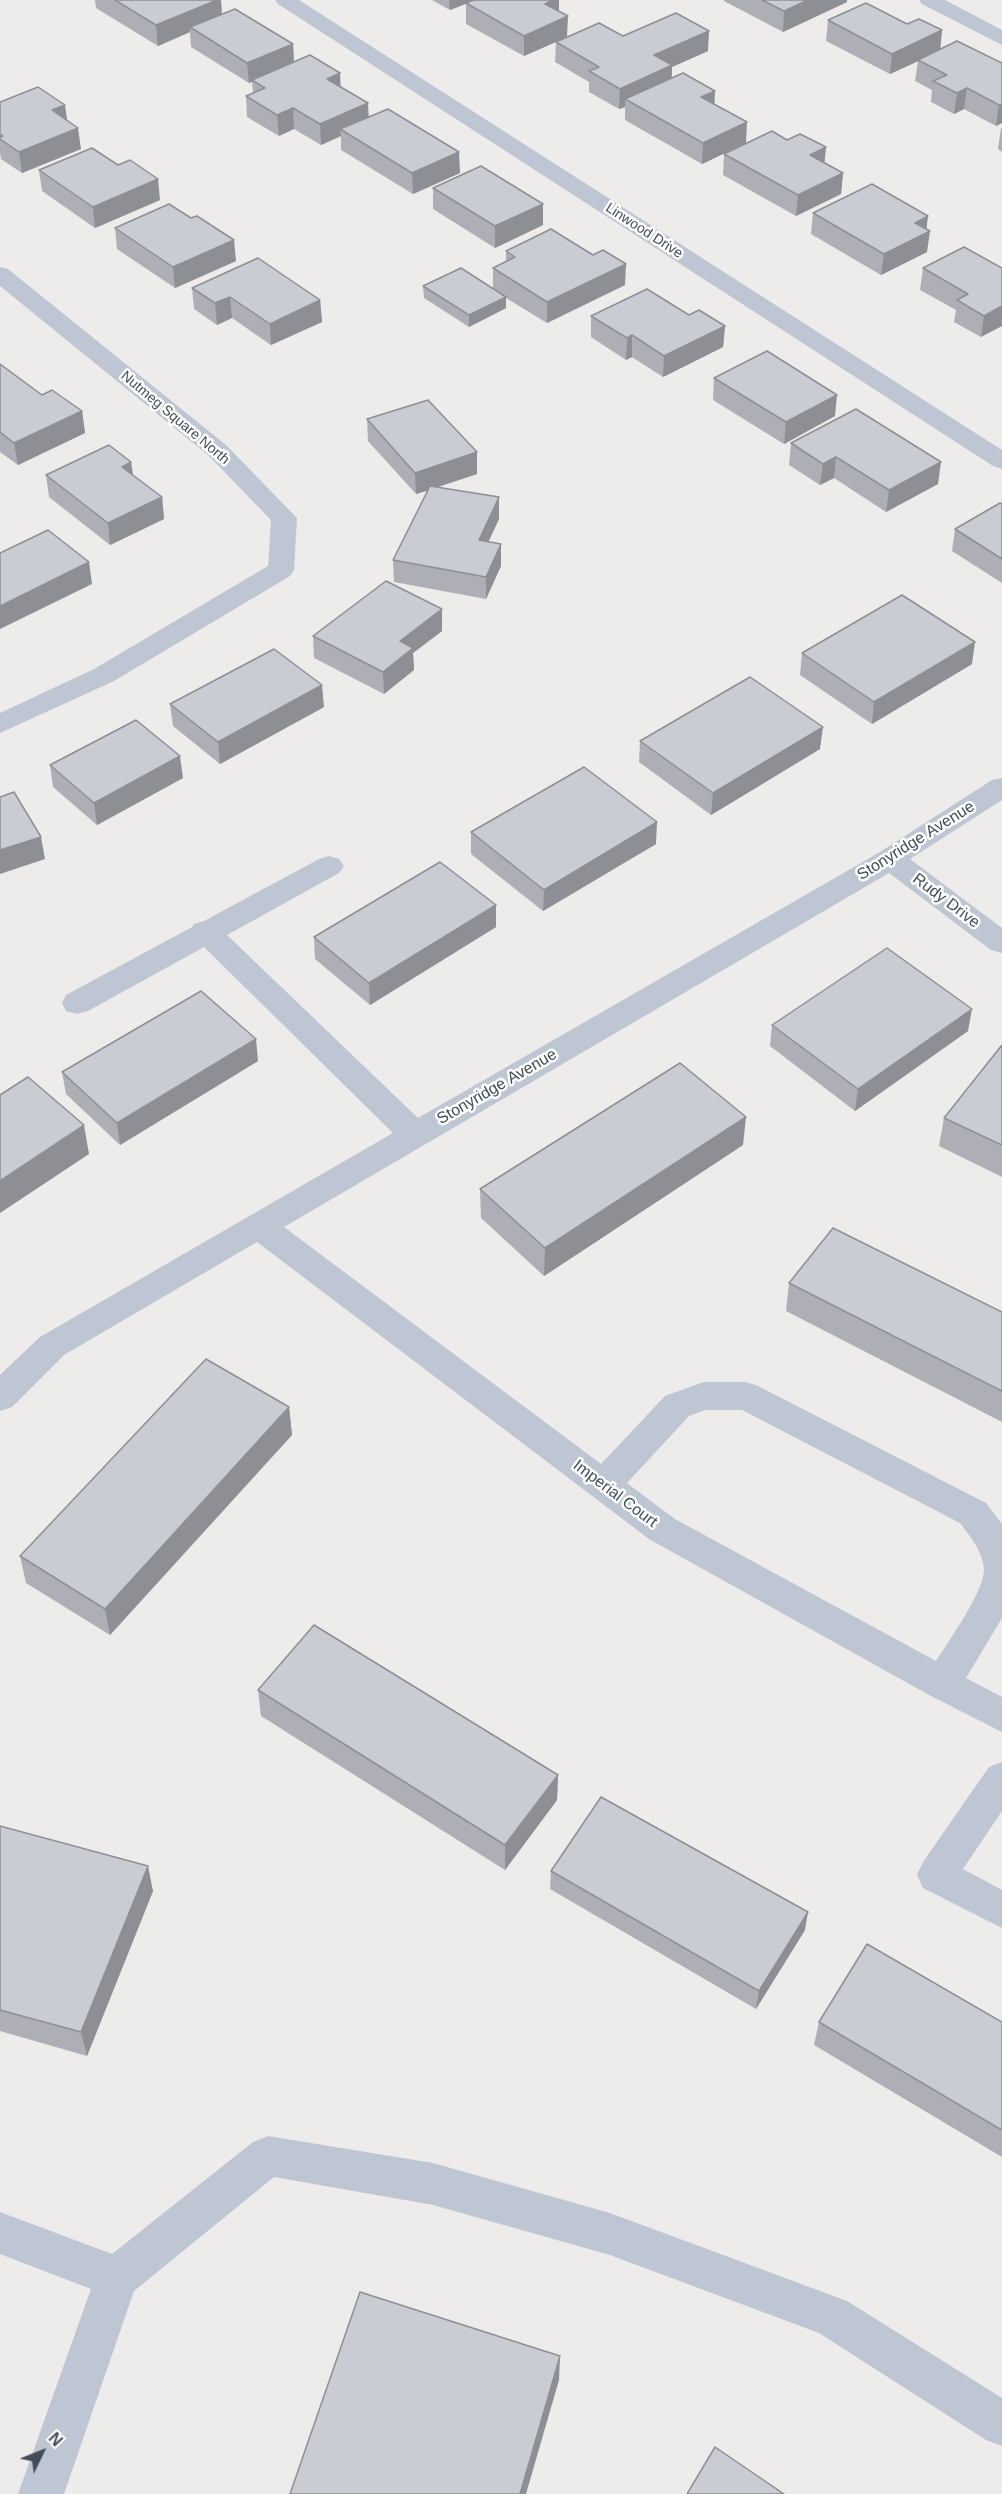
<!DOCTYPE html>
<style>
body{margin:0}
#map{position:relative;width:1002px;height:2494px;overflow:hidden;background:#eeebeb;font-family:Arial,sans-serif}
canvas{display:block}
.north{position:absolute;left:12px;top:2422px;width:60px;height:60px;-webkit-text-stroke:4px #fff;paint-order:stroke;rotate:47deg;font-size:16px;font-weight:700;line-height:24px;text-align:center;color:#434c59}
.north::after{content:'';display:block;margin:auto;width:21px;height:27px;background:#434c59;clip-path:polygon(50% 0,100% 100%,50% 72%,0 100%)}
</style>
<div id="map">
<canvas width="1002" height="2494"></canvas>
<div class="north">N</div>
</div>
<script>
const ctx = document.querySelector('canvas').getContext('2d');
ctx.lineJoin = 'round';
function paint(path, color) {
  ctx.fillStyle = color;
  ctx.fill(path, 'evenodd');
}
function strokePath(path, color, width, dash) {
  ctx.strokeStyle = color;
  ctx.lineWidth = width;
  ctx.lineCap = dash ? 'butt' : 'round';
  ctx.setLineDash(dash || []);
  ctx.stroke(path);
}
function label(font, color, halo, rows, align = 'center') {
  ctx.font = font + ' Arial,sans-serif';
  ctx.lineWidth = 5;
  ctx.setLineDash([]);
  ctx.textBaseline = 'middle';
  ctx.strokeStyle = halo;
  ctx.fillStyle = color;
  for (const [text, x, y, turn = 0] of rows) {
    ctx.save();
    ctx.translate(x, y);
    ctx.rotate((+turn || 0) * Math.PI / 180);
    ctx.textAlign = isNaN(turn) ? turn : align;
    if (halo) ctx.strokeText(text, 0, 0);
    ctx.fillText(text, 0, 0);
    ctx.restore();
  }
}
paint(new Path2D(`
 M275,0H299L1002,450V469L993,466L278,4Z
 M919,0H945L1002,30V45L922,4Z
 M0,267L8,269L226,445L297,518L294,570L290,576L114,681L0,733V713L94,669L268,566L271,520L208,455L0,286Z
 M1002,778V800L910,859L1002,928V953L991,950L889,873L284,1227L601,1464L665,1396L704,1382H746L758,1386L986,1503L1002,1524V1618L966,1678L1002,1697V1732L929,1695L649,1539L257,1242L64,1355L12,1407L0,1411V1375L40,1337L393,1133L204,947L88,1011L77,1014L66,1011L62,1003L66,995L192,927L194,924L204,921L319,859L329,856L339,859L344,866L339,873L227,935L418,1118L880,852L992,780ZM705,1410H742L960,1523C970,1536 983,1552 984,1569C985,1590 948,1642 936,1661L675,1519L627,1483L689,1416Z
 M1002,1762V1811L963,1869L1002,1890V1928L923,1888L917,1875L923,1862L989,1767Z
 M268,2136L433,2163L610,2213L847,2301L1002,2398V2446L986,2440L819,2333L610,2255L433,2205L274,2177L134,2291L64,2494H18L91,2289L0,2254V2212L112,2254L253,2142Z`), '#bdc6d2');
paint(new Path2D(`
 M95,0H221L222,14L293,44L294,62L341,87L368,117L460,173L413,194L341,150V136L321,145L294,129L279,136L247,117L246,96L253,93L252,82L249,83L191,47L190,32L158,46L96,8Z
 M432,0H559V11L567,37L623,36L708,51L672,67V78L715,91L714,104L746,143L702,164L625,120V107L619,109L589,92V82L555,62L556,42L524,56L466,24V4L450,10Z
 M724,0H847V2L783,32L724,1Z
 M828,20L907,24L942,30L940,50L1002,63V123L996,126L964,109L954,114L931,102L932,90L915,81L918,61L890,74L826,41Z
 M0,102L67,121L81,149L22,173L1,159L0,153Z
 M1001,128H1002V152L998,149Z
 M787,140L826,147L824,162L843,173L841,194L796,216L723,175L724,154Z
 M39,170L160,200L95,228L42,191Z
 M433,188L543,225L495,248L433,209Z
 M813,213L928,216L926,229L927,252L881,275L811,234Z
 M115,228L236,261L175,288L117,249Z
 M506,251L625,285L547,323L506,298V308L469,327L424,298L423,286L493,288V268L506,261Z
 M923,268H1002L981,337L954,322L956,310L920,290Z
 M192,288L320,300L322,322L271,345L232,318L217,325L194,309Z
 M689,315L725,326L723,347L663,377L632,357L626,360L591,337V316Z
 M0,364L42,395L82,411L85,433L18,465L0,452Z
 M714,378L835,416L784,444L713,400Z
 M367,419L477,452V474L438,487L499,519L488,542L501,566L486,599L394,582L393,560L427,491L416,494L368,441Z
 M791,443L938,484L886,512L834,478L820,485L789,465Z
 M131,462L133,475L162,497L164,519L110,545L49,497L46,475Z
 M1002,504V583L952,551L955,529Z
 M442,631L413,653L414,670L384,694L314,658L313,636Z
 M802,653L972,664L872,724L800,675Z
 M170,704L324,707L220,764L173,726Z
 M640,741L820,749L711,815L639,762Z
 M50,765L183,778L97,825L53,787Z
 M471,832L656,844L543,911L471,854Z
 M496,905V927L370,1005L315,959L314,937Z
 M772,1025L968,1031L855,1111L770,1046Z
 M1002,1045V1177L939,1146L944,1118Z
 M258,1061L120,1145L66,1094L62,1072Z
 M743,1145L544,1276L481,1218L480,1189Z
 M789,1283L1002,1312V1422L786,1311Z
 M289,1407L292,1435L110,1635L26,1583L20,1556Z
 M258,1690L558,1775L557,1800L505,1870L261,1716Z
 M0,1826L153,1891L87,2056L0,2031Z
 M551,1871L805,1930L756,2009L550,1889Z
 M819,2022H1002V2157L814,2045Z`), '#aeafb6');
paint(new Path2D(`
 M217,0H221L222,19L190,27V32L158,46L156,25Z
 M449,0H475L450,10Z
 M553,0H559V18L545,4Z
 M808,0H847V2L783,32L784,11Z
 M568,16L567,37L524,56V36Z
 M942,30L940,51L890,74L892,54Z
 M709,31L708,51L672,67L671,86L625,99V107L619,109L620,89L654,55Z
 M293,44L294,65L252,80V82L249,83L247,63Z
 M340,73L341,94L327,79Z
 M967,88L964,109L954,114L957,93Z
 M715,91L714,112L701,97Z
 M368,103L369,124L340,129L341,136L321,145L320,124Z
 M1002,104V123L996,126L999,105Z
 M65,105L68,126L52,110Z
 M293,108L294,129L279,136L277,115Z
 M747,122L746,143L702,164L703,143Z
 M78,128L81,149L22,173L19,152Z
 M826,147L824,168L810,155Z
 M459,152L460,173L413,194L412,173Z
 M843,173L841,194L796,216L798,195Z
 M158,179L160,200L95,228L93,207Z
 M543,204V225L495,248V226Z
 M928,216L926,233L930,231L927,252L881,275L884,254L915,223Z
 M234,240L236,261L175,288L173,267Z
 M626,264L625,285L547,323V302Z
 M230,297L232,318L217,325L215,303Z
 M506,297V308L469,327V315Z
 M320,300L322,322L271,345L270,324Z
 M1002,306V326L981,337L984,316Z
 M725,326L723,347L663,377L664,356Z
 M632,335V357L626,360L627,338Z
 M837,395L835,416L784,444L786,422Z
 M82,411L85,433L18,465L14,443Z
 M477,452V474L416,494L415,473Z
 M836,457L834,478L820,485L823,464Z
 M131,462L134,483L122,467Z
 M941,462L938,484L886,512L889,490Z
 M162,497L164,519L110,545L108,523Z
 M499,497V519L479,562V540Z
 M501,544V566L486,599V577Z
 M89,562L92,584L0,629V606Z
 M442,609V631L413,653L414,670L384,694L383,672L400,641Z
 M975,642L972,664L872,724L874,702Z
 M322,685L324,707L220,764L218,742Z
 M823,727L820,749L711,815L713,793Z
 M180,756L183,778L97,825L94,803Z
 M657,822L656,844L543,911L544,890Z
 M41,837L45,859L0,874V850Z
 M496,905V927L370,1005L369,983Z
 M972,1009L968,1031L855,1111L858,1089Z
 M256,1039L258,1061L120,1145L117,1123Z
 M746,1117L743,1145L544,1276L545,1248Z
 M84,1125L89,1154L0,1213V1181Z
 M289,1407L292,1435L110,1635L105,1609Z
 M558,1775L557,1800L505,1870V1845Z
 M148,1866L153,1891L87,2056L81,2032Z
 M808,1912L805,1930L756,2009L759,1991Z
 M560,2356L559,2380L526,2494H520Z`), '#8d8f94');
const building = new Path2D(`
 M115,0H217L156,25Z
 M474,0H553L545,4L568,16L524,36L466,3Z
 M762,0H808L784,11Z
 M866,3L907,24L919,19L942,30L892,54L828,20Z
 M235,9L293,44L247,63L190,27Z
 M676,13L709,31L654,55L672,65L620,89L589,71L599,67L556,42L599,23L623,36Z
 M957,41L1002,63V104L999,105L967,88L957,93L933,81L947,75L918,60Z
 M310,55L340,73L327,79L368,103L320,124L293,108L277,115L246,96L265,88L252,80Z
 M683,73L715,91L701,97L747,122L703,143L625,99Z
 M38,87L65,105L52,110L78,128L19,152L0,139V137L3,136L0,134V102Z
 M388,109L459,152L412,173L340,129Z
 M772,131L787,140L800,134L826,147L810,155L843,173L798,195L724,154Z
 M92,148L118,165L130,160L158,179L93,207L39,170Z
 M481,166L543,204L495,226L433,188Z
 M872,184L928,216L915,223L930,231L884,254L813,213Z
 M169,204L191,218L197,216L234,240L173,267L115,228Z
 M551,229L593,255L603,250L626,264L547,302L493,268L515,257L506,251Z
 M964,247L1002,268V306L984,316L957,300L968,294L923,268Z
 M258,258L320,300L270,324L230,297L215,303L192,288Z
 M461,268L506,297L469,315L423,286Z
 M647,289L689,315L699,310L725,326L664,356L632,335L627,338L591,316Z
 M767,351L837,395L786,422L714,378Z
 M0,364L42,395L52,390L82,411L14,443L0,432Z
 M428,400L477,452L415,473L367,419Z
 M856,409L941,462L889,490L836,457L823,464L791,443Z
 M109,445L131,462L122,467L162,497L108,523L46,475Z
 M430,486L499,497L479,540L501,544L486,577L393,560Z
 M1000,503L1002,504V559L955,529Z
 M48,530L89,562L0,606V553Z
 M386,581L442,609L400,641L413,648L383,672L313,636Z
 M902,595L975,642L874,702L802,653Z
 M274,649L322,685L218,742L170,704Z
 M750,677L823,727L713,793L640,741Z
 M136,720L180,756L94,803L50,765Z
 M584,767L657,822L544,890L471,832Z
 M14,792L41,837L0,850V797Z
 M440,862L496,905L369,983L314,937Z
 M887,948L972,1009L858,1089L772,1025Z
 M201,991L256,1039L117,1123L62,1072Z
 M1002,1045V1145L944,1118Z
 M680,1063L746,1117L545,1248L480,1189Z
 M28,1077L84,1125L0,1181V1095Z
 M833,1228L1002,1312V1391L789,1283Z
 M206,1359L289,1407L105,1609L20,1556Z
 M314,1625L558,1775L505,1845L258,1690Z
 M601,1797L808,1912L759,1991L551,1871Z
 M0,1826L148,1866L81,2032L0,2010Z
 M867,1944L1002,2022V2130L819,2022Z
 M360,2292L560,2356L520,2494H290Z
 M715,2447L784,2494H687Z`);
paint(building, '#caccd4');
strokePath(building, '#8d8f94', 1.5);
label('14px', '#434c59', '#fff', [
 ["Linwood Drive",644,231,33],
 ["Nutmeg Square North",175,418,40]
]);
label('16px', '#434c59', '#fff', [
 ["Stonyridge Avenue",916,841,-32],
 ["Rudy Drive",946,901,37],
 ["Stonyridge Avenue",497,1087,-30],
 ["Imperial Court",615,1494,37]
]);
</script>
